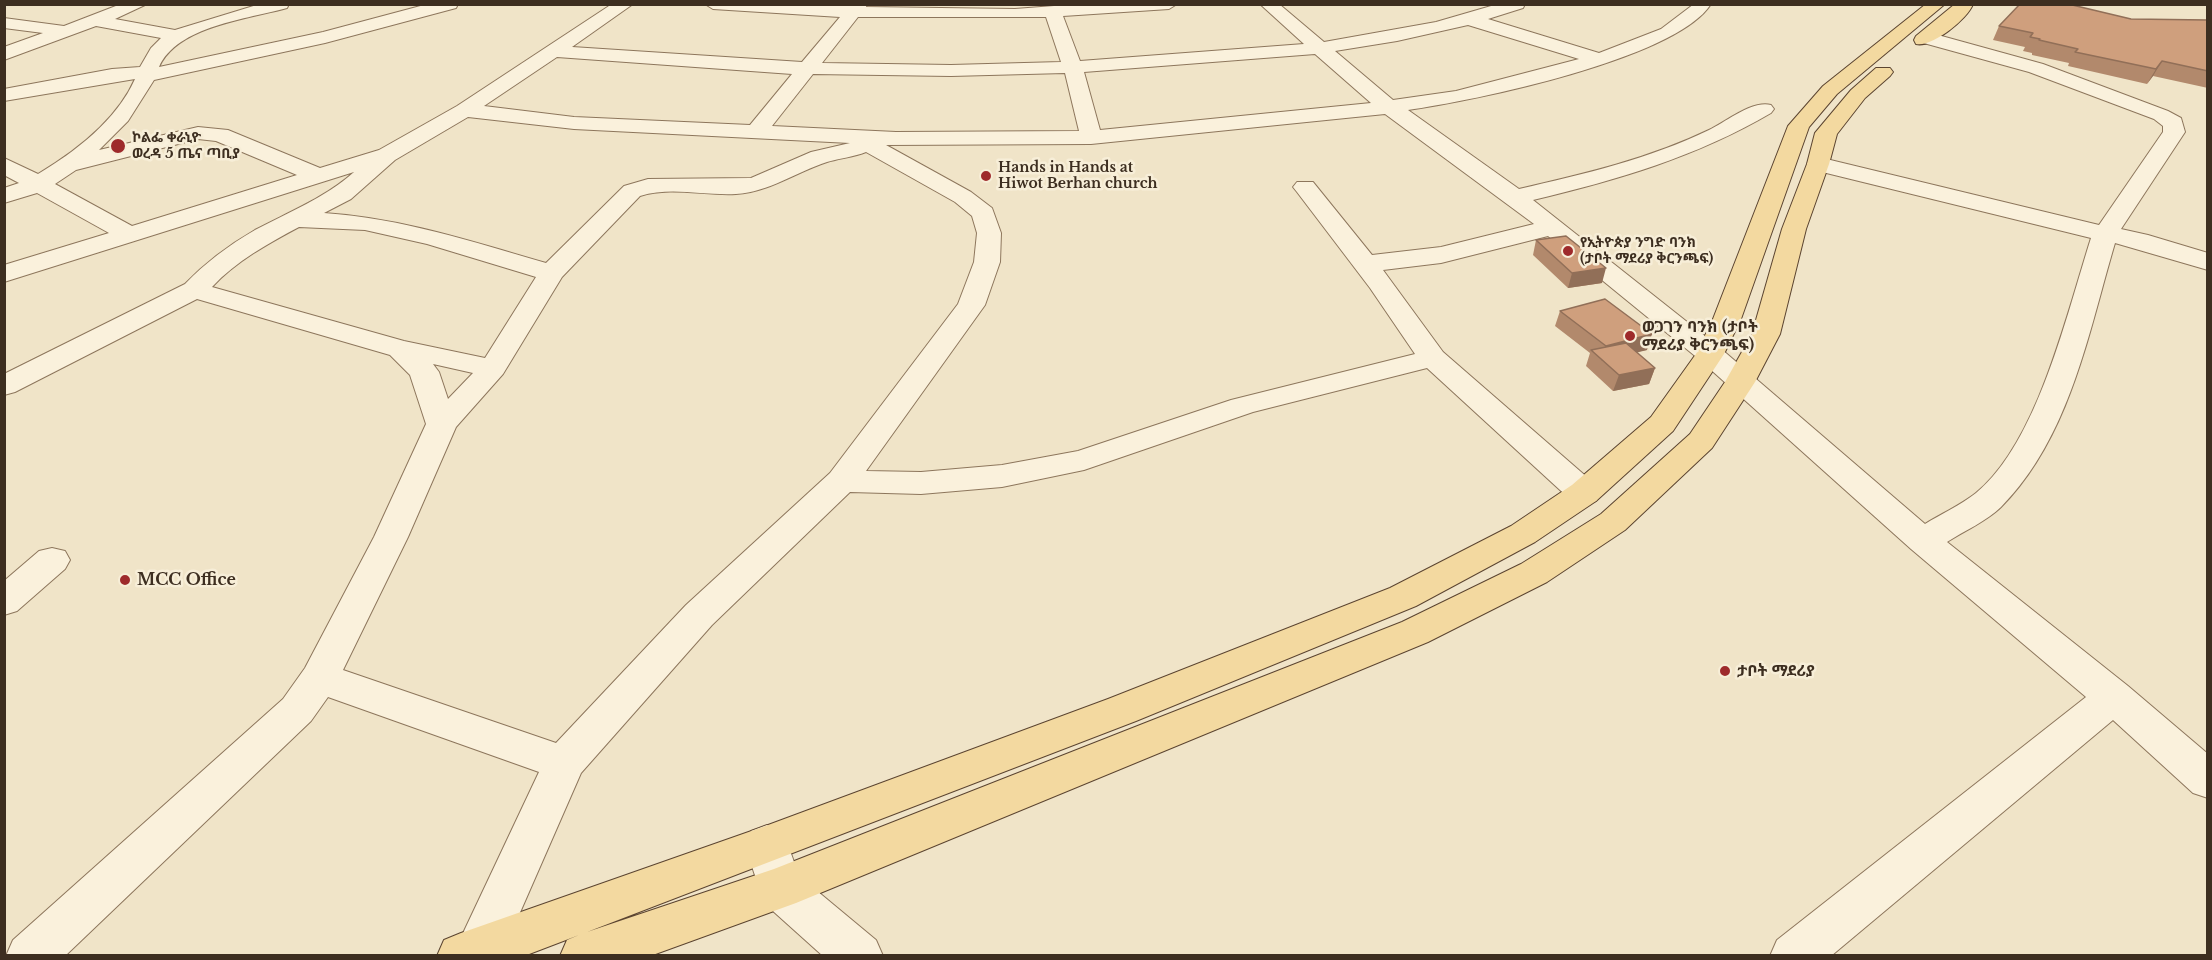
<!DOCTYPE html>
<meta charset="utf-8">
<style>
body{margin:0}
#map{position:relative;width:2212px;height:960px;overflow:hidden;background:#f0e4c8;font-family:"Libre Baskerville",serif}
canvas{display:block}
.frame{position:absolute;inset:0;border:6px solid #3d2e20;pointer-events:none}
</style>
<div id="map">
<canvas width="2212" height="960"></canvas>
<div class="frame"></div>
</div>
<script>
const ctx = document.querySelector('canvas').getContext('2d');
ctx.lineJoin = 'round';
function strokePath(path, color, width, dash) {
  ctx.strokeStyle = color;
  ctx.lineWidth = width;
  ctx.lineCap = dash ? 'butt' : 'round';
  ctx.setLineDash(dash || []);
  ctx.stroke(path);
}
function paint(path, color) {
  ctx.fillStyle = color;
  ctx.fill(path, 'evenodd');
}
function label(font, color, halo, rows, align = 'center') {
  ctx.font = font + ' "Libre Baskerville","Noto Sans Ethiopic",serif';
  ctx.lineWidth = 5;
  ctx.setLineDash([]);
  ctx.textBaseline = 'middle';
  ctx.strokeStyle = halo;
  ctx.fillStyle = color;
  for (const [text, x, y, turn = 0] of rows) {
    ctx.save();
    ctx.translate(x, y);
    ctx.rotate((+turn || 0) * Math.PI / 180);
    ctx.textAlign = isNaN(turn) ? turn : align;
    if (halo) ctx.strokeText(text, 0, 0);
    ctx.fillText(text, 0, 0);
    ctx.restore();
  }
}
const minor = new Path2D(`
 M121,4H147L115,19L175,30L260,4H289L287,8C248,19 177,26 159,67L323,32L428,4H458L456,8L325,43L154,80L128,121L99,150L198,127L228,130L320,168L379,150L457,106L612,4H633L572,47L802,62L840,17L713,9L705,4H867L866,7L1015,9L1080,4H1177L1169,9L1063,16L1080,61L1304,44L1260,4H1279L1324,42L1436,22L1498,4H1525L1523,8L1488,19L1599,53L1661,29L1694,4H1711C1676,59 1473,101 1408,110L1519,189C1584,174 1649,159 1709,130C1726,122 1752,100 1771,105L1774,109L1771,113C1696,157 1617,180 1533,200L1720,348L1925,524C1941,514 1961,505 1976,493C2038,442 2067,313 2091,238L1810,169L1807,164L1810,159L1818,157L2099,225L2163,132V126L2154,119L2029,72L1920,42L1918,38L1920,34L1927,32L2043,64L2168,111L2181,118L2185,132L2121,229L2148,235L2208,253V270L2115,243C2088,334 2070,437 2001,507C1987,521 1964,531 1947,542L2128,686L2208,754V798L2193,793L2113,720L1831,956H1770L1777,940L2086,697L1911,549L1700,360L1548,236L1441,263L1383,270L1443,352L1596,485L1601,493L1596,501L1584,504L1572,501L1427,368L1253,412L1084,470L1002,487L921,494L850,492L712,625L581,773L501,956H461L457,946L539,772L328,697L311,721L65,956H6L13,940L283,699L305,668L374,537L426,424L410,375L390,355L197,299L15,392L4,395V374L185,284C205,263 229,245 255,230C289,212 325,198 354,172L4,282V265L109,233L37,193L4,203V188L19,183L4,175V158L38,174C75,152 117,120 135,79L4,101V89L112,69L140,67L151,48L161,38L96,26L4,60V47L43,33L4,28V18L64,26ZM858,17H1046L1061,62L951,65L822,63ZM1468,25L1579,59L1456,91L1393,100L1335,51L1397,41ZM1315,54L1371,103L1100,130L1084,72ZM557,57L792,74L750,125L574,117L484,106ZM1065,73L1079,131L896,132L772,126L813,74L951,76ZM1385,114L1534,224L1441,247L1372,255L1313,182H1297L1293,187L1297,192L1370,288L1415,354L1231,400L1078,451L1002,465L921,472L866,471L985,305L1000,262L1001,233L992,208L971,192L886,145L1091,144ZM468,117L574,129L850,143L811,152L751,178L648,179L624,186L546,263C473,242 401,218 324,213L351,199L395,160ZM198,139L216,141L297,175L132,226L55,184L76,170ZM866,152L955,202L972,216L977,233L974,262L958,304L830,473L686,605L556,743L343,670L408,537L456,427L503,374L562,277L640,196C672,186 704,196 736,194C769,192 796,172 827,162C840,158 854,157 866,152ZM299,227L365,230L427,244L536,277L485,358L404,341L212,287C236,261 269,243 299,227ZM433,364L473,373L448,399L439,372Z
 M52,548L65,551L70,560L65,569L17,611L4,615V581L39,551Z
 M767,825L783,831L799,876L876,940L883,956H823L764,903L745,845L751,831Z`);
const major = new Path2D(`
 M1926,4H1945L1837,94L1809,127L1741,319L1724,354L1673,431L1596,501L1535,542L1416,606L1136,721L587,932L774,869L1402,622L1521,564L1601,514L1690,434L1725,382L1752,334L1782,229L1807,164L1815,133L1851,90L1876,68H1890L1893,72L1890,76L1865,98L1837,134L1829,164L1806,229L1780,334L1755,382L1712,448L1625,530L1547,582L1428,642L796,903L650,956H560L567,940L579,935L524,956H437L444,940L461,933L760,828L1108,699L1390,588L1511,526L1572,485L1651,417L1696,354L1713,319L1788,126L1823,86Z
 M1955,4H1973C1968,19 1931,48 1916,44L1914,40L1916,36Z`);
strokePath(minor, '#8d765c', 2);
strokePath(major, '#5b4430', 2);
paint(minor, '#faf1dc');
paint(major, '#f3d9a0');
paint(new Path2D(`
 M2131,19L2208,20V88L2153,76L2147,84L2068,66L2069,63L2032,55V53L2023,51L2025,47L1993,40L1999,26Z
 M1536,240L1602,283L1568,288L1533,255Z
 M1560,311L1647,350L1636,352L1655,368L1649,384L1613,391L1586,366L1590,353L1555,326Z`), '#b2896c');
paint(new Path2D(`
 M2162,61L2153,76L2147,84L2156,69Z
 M1606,268L1602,283L1568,288L1572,273Z
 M1652,334L1647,350L1603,361L1601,360L1606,346Z
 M1655,368L1649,384L1613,391L1619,375Z`), '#916f58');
const building = new Path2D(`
 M2020,4H2068L2131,19L2208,20V71L2162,61L2156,69L2075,52L2078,49L2039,40L2040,39L2030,37L2033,33L1999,26Z
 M1566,236L1606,268L1572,273L1536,240Z
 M1605,299L1652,334L1606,346L1560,311Z
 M1626,343L1655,368L1619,375L1591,350Z`);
paint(building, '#cf9f7d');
strokePath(building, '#916f58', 1.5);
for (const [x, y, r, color] of [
 [118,146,8,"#9e2a2b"],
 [986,176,6,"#9e2a2b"],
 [1568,251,6,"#9e2a2b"],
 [1630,336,6,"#9e2a2b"],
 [125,580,6,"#9e2a2b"],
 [1725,671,6,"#9e2a2b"]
]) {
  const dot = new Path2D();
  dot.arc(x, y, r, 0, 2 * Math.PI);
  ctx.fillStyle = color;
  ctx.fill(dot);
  strokePath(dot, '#f7eed8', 2);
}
label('bold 14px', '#3d2e20', '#f7eed8', [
 ["ኮልፌ ቀራኒዮ",132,138],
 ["ወረዳ 5 ጤና ጣቢያ",132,154],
 ["Hands in Hands at",998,168],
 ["Hiwot Berhan church",998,184],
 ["የኢትዮጵያ ንግድ ባንክ",1580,243],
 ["(ታቦት ማደሪያ ቅርንጫፍ)",1580,259]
], 'left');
label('bold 16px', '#3d2e20', '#f7eed8', [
 ["ወጋገን ባንክ (ታቦት",1642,327],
 ["ማደሪያ ቅርንጫፍ)",1642,345],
 ["MCC Office",137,580],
 ["ታቦት ማደሪያ",1737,671]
], 'left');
</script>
